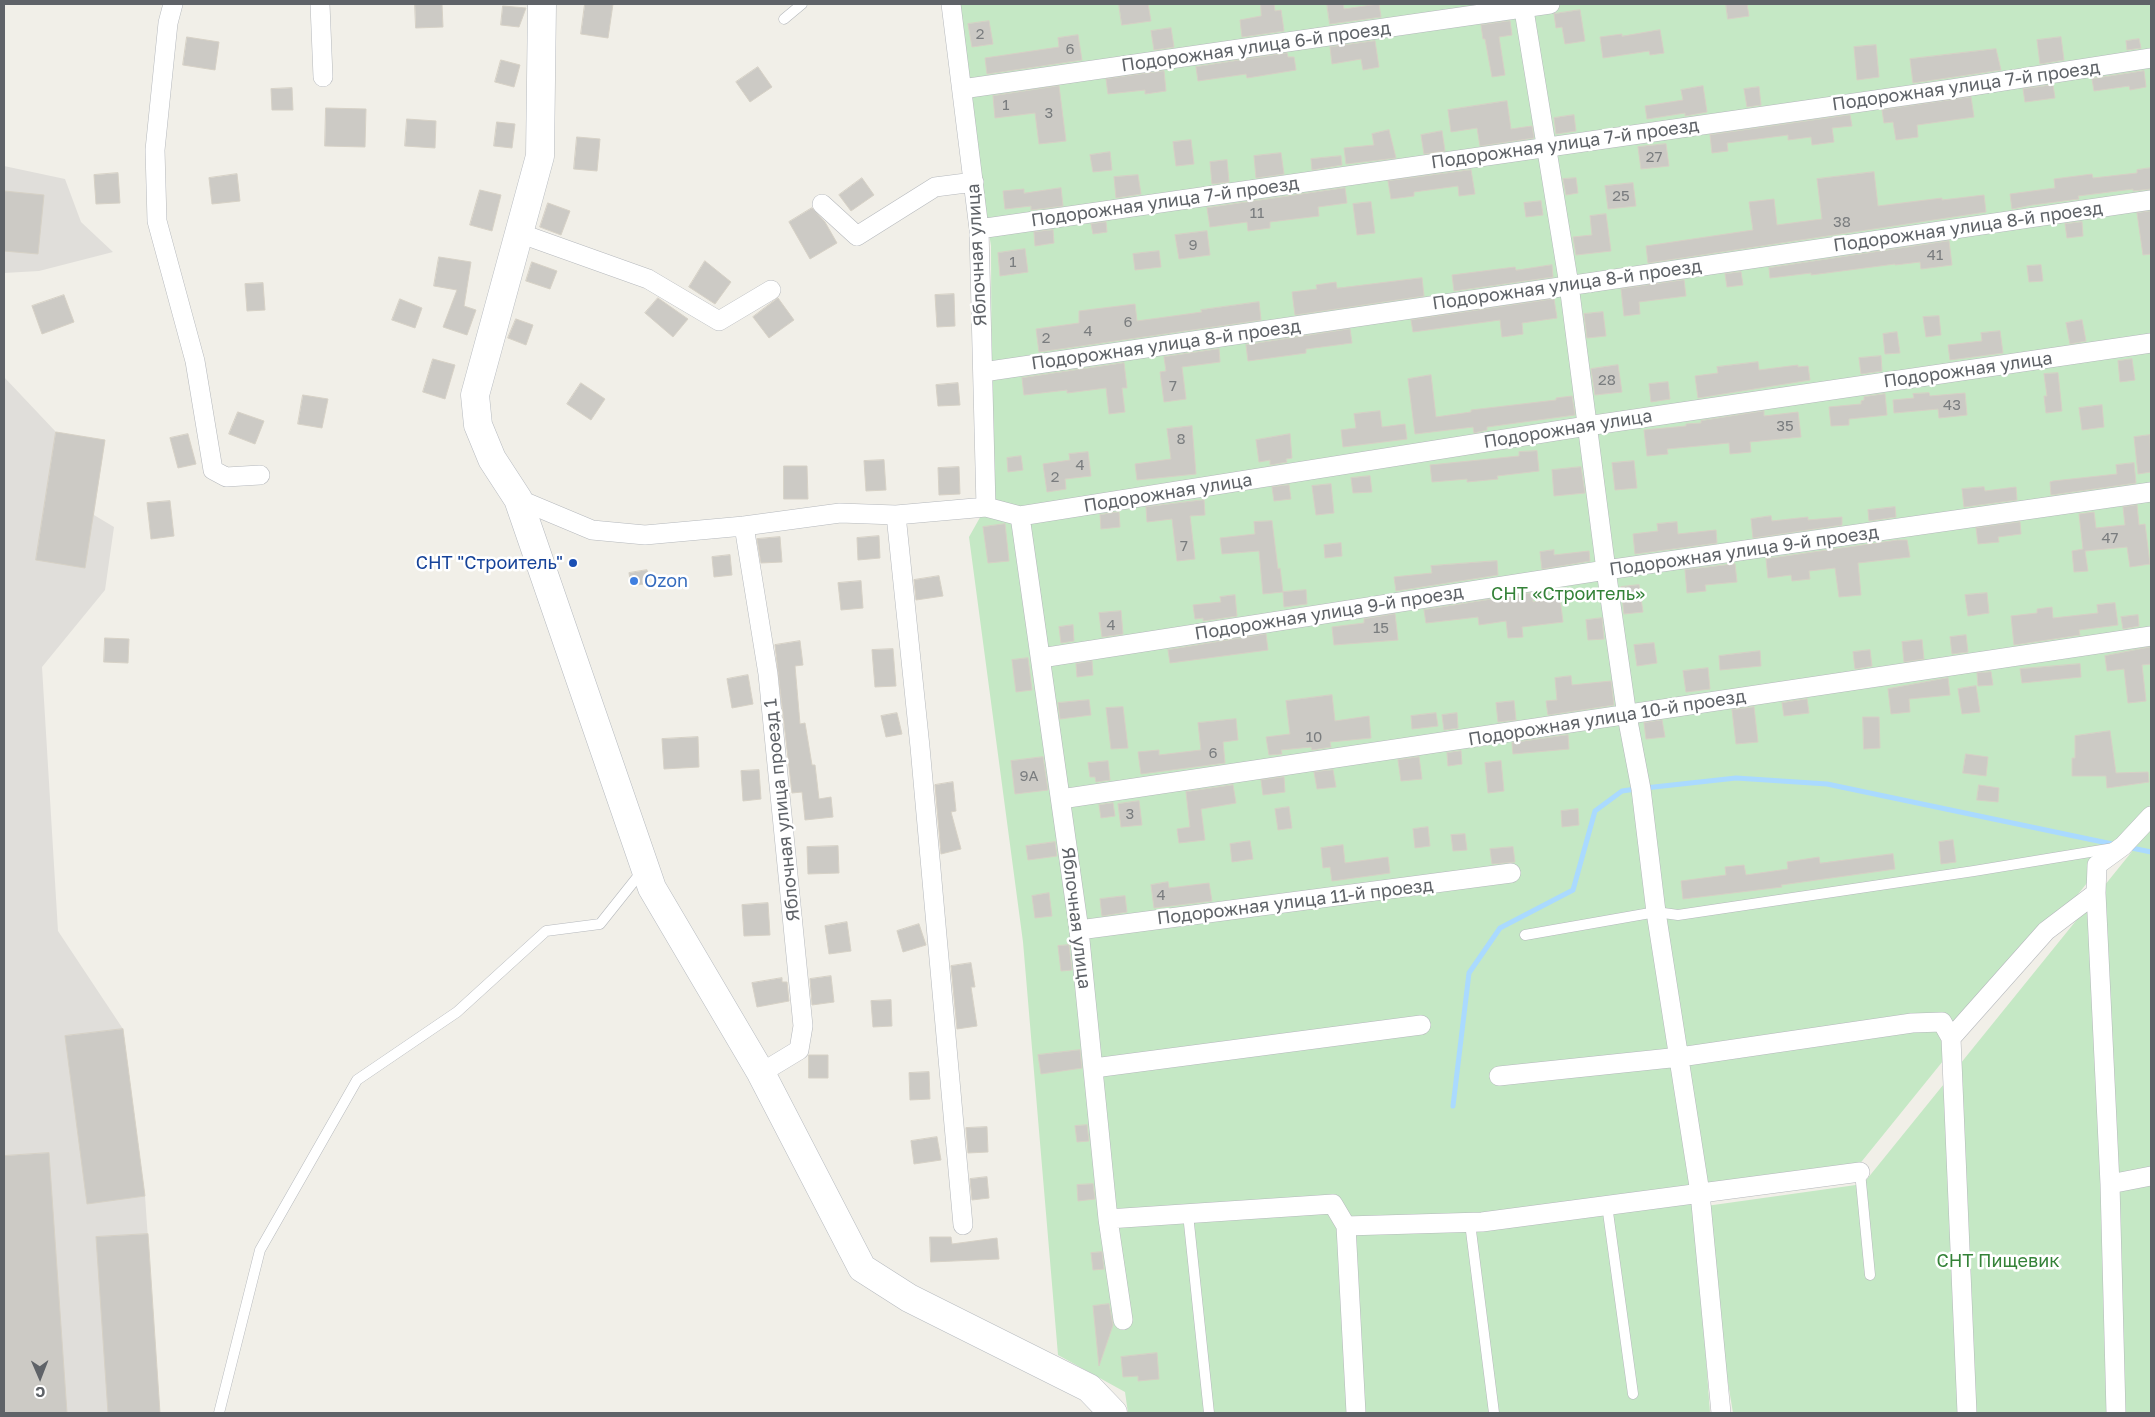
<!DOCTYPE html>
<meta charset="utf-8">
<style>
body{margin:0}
#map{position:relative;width:2155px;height:1417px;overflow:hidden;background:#f1efe8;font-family:"Golos Text",sans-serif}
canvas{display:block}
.frame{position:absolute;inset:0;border:5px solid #5f6368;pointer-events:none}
.north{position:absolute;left:15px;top:1352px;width:50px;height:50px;-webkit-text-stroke:4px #fff;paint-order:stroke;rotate:179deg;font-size:14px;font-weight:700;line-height:20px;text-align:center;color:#5f6368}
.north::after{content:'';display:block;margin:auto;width:18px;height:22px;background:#5f6368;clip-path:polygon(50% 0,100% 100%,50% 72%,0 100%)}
</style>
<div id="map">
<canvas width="2155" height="1417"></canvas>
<div class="frame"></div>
<div class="north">С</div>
</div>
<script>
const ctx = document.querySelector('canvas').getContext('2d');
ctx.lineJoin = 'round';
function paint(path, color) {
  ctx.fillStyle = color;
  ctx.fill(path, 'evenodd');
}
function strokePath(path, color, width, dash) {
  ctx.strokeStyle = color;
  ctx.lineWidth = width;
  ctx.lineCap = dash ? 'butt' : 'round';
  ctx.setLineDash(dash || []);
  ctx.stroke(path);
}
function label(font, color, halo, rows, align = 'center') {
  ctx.font = font + ' "Golos Text",sans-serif';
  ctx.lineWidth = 5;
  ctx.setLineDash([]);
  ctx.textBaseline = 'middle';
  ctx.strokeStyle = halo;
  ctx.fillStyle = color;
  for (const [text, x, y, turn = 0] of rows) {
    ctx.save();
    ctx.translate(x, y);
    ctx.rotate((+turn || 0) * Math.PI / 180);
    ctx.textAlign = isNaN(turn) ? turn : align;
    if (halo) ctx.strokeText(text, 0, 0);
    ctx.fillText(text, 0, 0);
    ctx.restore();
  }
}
paint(new Path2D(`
 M4,166L65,179L81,222L113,252L39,271L4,273Z
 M4,377L56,432L105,440L94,515L114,527L105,590L42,667L58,931L123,1029L145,1196L160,1413H4Z`), '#e0deda');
paint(new Path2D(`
 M954,4H2151V804L1858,1166L1694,1194L1710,1413H1128L1125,1392L1058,1355L1023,942L969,537L992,496L991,246Z
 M2151,828V1413H1733L1699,1207L1863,1184Z`), '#c5e8c5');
strokePath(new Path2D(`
 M1645,788L1736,778L1827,784L2117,845
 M2127,847L2151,852
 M1453,1106L1469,973L1500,928L1573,890L1595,811L1622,791L1636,789`), '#aadaff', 5);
const building = new Path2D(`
 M415,4H442L443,27L416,28Z
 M585,4H613L608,38L581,34Z
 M1119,4H1148L1151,21L1122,25Z
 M1261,4H1274L1275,11L1281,10L1284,31L1242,37L1240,20L1261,16Z
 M1327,4H1343L1344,9L1379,4L1381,17L1330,24Z
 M1726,4H1747L1749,16L1728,19Z
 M503,6L526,8L519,27L501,25Z
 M1580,10L1585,41L1565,44L1562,27L1556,28L1554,14Z
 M989,21L993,44L972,47L968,24Z
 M1510,21L1512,35L1499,37L1505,75L1492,77L1485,39H1483L1481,25Z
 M1171,28L1174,47L1154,50L1151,31Z
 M1660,30L1664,53L1650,55L1649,51L1603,58L1600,37L1622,34V36Z
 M1078,35L1082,60L987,74L985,58L1059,47L1058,38Z
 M187,37L219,42L215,70L183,65Z
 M2061,37L2064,60L2040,64L2037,40Z
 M2139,39L2141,48L2127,50L2126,41Z
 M1375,41L1379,67L1363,70L1361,59L1332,64L1330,47Z
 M1876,45L1879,77L1857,80L1854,47Z
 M1996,49L2001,70L1913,83L1910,59Z
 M1287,53L1288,57H1294L1296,70L1247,78L1246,74L1198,81L1196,67Z
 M501,60L520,65L514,87L495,82Z
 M758,67L772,87L750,102L736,82Z
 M1164,71L1166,91L1145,94V90L1108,94L1106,79Z
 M2144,71L2146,87L2130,90L2129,86L2094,91L2092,79Z
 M2053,85L2055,98L2025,102L2023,89Z
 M1059,86L1066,141L1039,144L1035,113L995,118L993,96Z
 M1703,86L1707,112L1685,116V113L1647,119L1645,106L1683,100L1681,90Z
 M1759,87L1761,105L1747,107L1744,89Z
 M292,88L293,110H272L271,89Z
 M1971,97L1974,117L1917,125L1918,137L1896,140L1893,122L1884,123L1882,110Z
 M1507,101L1511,129L1532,126L1534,138L1480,146L1477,128L1451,132L1448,110Z
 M326,108L366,109L365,147L325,146Z
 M1574,115L1576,131L1556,134L1554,118Z
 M1850,115L1852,126L1832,128L1834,142L1812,145L1811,137L1788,140V135L1727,143L1728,151L1712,153L1710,135Z
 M407,119L436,121L435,148L405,146Z
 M497,122L515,124L512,148L494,146Z
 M1389,130L1396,158L1346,164L1344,148L1374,145L1372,134Z
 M1442,131L1445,151L1424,154L1421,135Z
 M577,137L600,139L597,171L574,169Z
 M1191,140L1194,164L1176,166L1173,142Z
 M1666,144L1669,166L1641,169L1638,147Z
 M1110,152L1112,170L1093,172L1090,155Z
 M1281,153L1284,174L1256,178L1254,156Z
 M1341,156L1342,165L1312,170L1311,159Z
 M1227,160L1229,182L1212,184L1210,162Z
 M2151,168V189L2133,191V189L2078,196L2079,199L2032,205L2012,209L2010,194L2055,188L2054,179L2092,174L2093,178L2137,173V170Z
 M1471,170L1475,194L1459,196L1458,186L1414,192V196L1391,199L1388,181Z
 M1874,172L1878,206L1942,198V200L1984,195L1986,212L1648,263L1646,246L1753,230L1749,202L1774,199L1777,225L1822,219L1817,179Z
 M118,173L120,203L96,204L94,175Z
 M237,174L240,201L212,204L209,178Z
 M1138,175L1141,194L1116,198L1114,177Z
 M862,178L874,195L851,211L839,195Z
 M1576,178L1578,193L1566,195L1563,179Z
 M1633,183L1636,206L1608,209L1605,186Z
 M1061,188L1063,206L1031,210V206L1005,209L1003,191L1024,189V193Z
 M1345,188L1347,203L1318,207L1319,216L1270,222V228L1248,231L1247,222L1210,227L1207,208Z
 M480,190L501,195L492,231L470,225Z
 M4,191L44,195L38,254L4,251Z
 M1541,201L1543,215L1526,217L1524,203Z
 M1371,202L1375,233L1357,235L1353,204Z
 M548,203L570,211L561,235L540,227Z
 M812,208L825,222L837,243L810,259L789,222Z
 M2151,211V254L2143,255L2137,213Z
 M1606,214L1611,251L1576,255L1573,237L1592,235L1590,216Z
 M1106,222L1107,232L1093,234L1091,224Z
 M2082,222L2083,236L2067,238L2065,224Z
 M1053,230L1054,243L1035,246L1034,232Z
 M1207,231L1210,255L1179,259L1175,235Z
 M1949,241L1952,265L1921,269L1920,262L1895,265V264L1811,275V273L1770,278L1769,268Z
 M1025,249L1028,272L1000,276L998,253Z
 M1159,251L1161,267L1135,270L1133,254Z
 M439,257L471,262L464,306L476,310L467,335L443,327L457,290L434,286Z
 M705,261L731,282L715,304L689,287Z
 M532,262L557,271L550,289L526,281Z
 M1552,265L1553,277L1454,291L1452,275L1515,267L1516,270Z
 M2041,265L2043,281L2029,282L2027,266Z
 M1741,272L1743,285L1727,287L1725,274Z
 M1422,278L1424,296L1295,315L1292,292L1317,289L1316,285L1336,282L1337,288Z
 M1684,280L1686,296L1639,302L1640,314L1624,316L1621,289Z
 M263,283L265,310L247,311L245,284Z
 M954,294L955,326L937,327L935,295Z
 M64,295L74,322L42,334L32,306Z
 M658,298L688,319L673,337L645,313Z
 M778,298L794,320L769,338L753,317Z
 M400,299L422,308L415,328L392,320Z
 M1554,299L1557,318L1522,323L1523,334L1502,337L1500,320L1413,332L1411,320Z
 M1259,302L1261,320L1039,352L1036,329L1079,323V311L1135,304L1137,321L1202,312L1201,310Z
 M1603,312L1606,336L1587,338L1584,314Z
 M1939,316L1941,335L1926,337L1923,317Z
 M516,319L533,325L526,345L508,338Z
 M2082,320L2086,341L2070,344L2066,323Z
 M1350,329L1352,343L1306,349V353L1248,361L1246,345Z
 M2000,331L2003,353L1950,360L1948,345L1982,341L1981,333Z
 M1897,332L1900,353L1885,354L1883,334Z
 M1219,349L1220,362L1182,367L1186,399L1164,402L1160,372L1166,371L1164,357Z
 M1881,356L1882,371L1861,374L1859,358Z
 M433,359L455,365L445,399L423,392Z
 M2132,359L2135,380L2120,382L2118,361Z
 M1758,362L1759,370L1798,365V367L1808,366L1810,380L1698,398L1695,376L1718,373L1717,367Z
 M1124,363L1127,388H1122L1125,412L1109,414L1106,388L1067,393V390L1024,395L1022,378Z
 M1618,365L1622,392L1595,395L1591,369Z
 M2058,373L2062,411L2046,413L2044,396H2047L2044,374Z
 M1431,375L1436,417L1471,412V410L1556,400V398L1572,396L1575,415L1487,427V430L1474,433L1473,427L1415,434L1408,379Z
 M1668,382L1670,399L1651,402L1649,384Z
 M581,383L605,399L591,420L567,404Z
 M958,383L960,405L938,406L936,385Z
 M1929,393L1930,396L1965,393L1967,415L1939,418L1938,409L1894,413L1893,400L1914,398L1913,394Z
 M1885,394L1887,415L1849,419V425L1831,426L1829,407L1861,404V401L1864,400V397Z
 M303,395L328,399L322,428L298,424Z
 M2102,405L2104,427L2082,430L2079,408Z
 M1380,411L1382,427L1405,424L1407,439L1343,447L1341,430L1356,428L1354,414Z
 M1764,411V416L1798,412L1801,437L1750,442L1751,452L1730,454L1729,443L1667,449L1668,454L1647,456L1644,430L1686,426V424L1701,423V421Z
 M238,412L264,421L255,444L229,434Z
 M1192,426L1196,474L1137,480L1135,464L1171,459L1167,429Z
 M56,432L105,440L85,568L36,560Z
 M188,434L196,464L178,468L170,438Z
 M1290,434L1292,458L1286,459L1287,462L1270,465V460L1259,462L1256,440Z
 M2150,435L2151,472L2138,474L2134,437Z
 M1537,451L1539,471L1497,476L1498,479L1467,482V479L1432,482L1430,465L1519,456V452Z
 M1088,452L1091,476L1065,479L1066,489L1047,492L1043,464L1070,460L1069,454Z
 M1021,456L1023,470L1008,472L1007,458Z
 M884,460L886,490L866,491L864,461Z
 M1634,461L1637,488L1615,490L1612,463Z
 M2134,463L2136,483L2051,495L2050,482L2053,481L2117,474L2116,465Z
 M784,466H807L808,499H784Z
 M959,467L960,494L939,495L938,468Z
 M1581,467L1585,493L1554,496L1552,470Z
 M1370,476L1372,492L1353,493L1351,478Z
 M1331,484L1334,513L1316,515L1312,486Z
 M1289,485L1291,499L1274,501L1272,487Z
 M1984,487L1985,491L2016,487L2017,500L1964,507L1962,489Z
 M1204,500L1205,515L1190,516L1195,559L1177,561L1172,519L1147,522L1146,507Z
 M170,501L174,536L151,539L147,503Z
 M2137,505L2139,525L2145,524L2150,564L2130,567L2127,547L2085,551L2088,571L2074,572L2072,551L2083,549L2079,514L2094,512L2096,528L2125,525L2123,507Z
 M1895,507L1896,517L1869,521L1868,510Z
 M1119,512L1120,527L1101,529L1100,515Z
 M1771,516L1772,521L1808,517V520L1842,517V525L1753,538L1751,519Z
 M1272,521L1278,569L1280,568L1283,592L1263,594L1259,551L1222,554L1220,538L1255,534L1254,522Z
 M1677,522L1678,534L1716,530L1717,543L1635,554L1633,534L1658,531L1657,524Z
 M2020,522L2021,534L1998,537L1999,542L1978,544L1976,528Z
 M1005,524L1009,561L988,563L983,527Z
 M879,536L880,558L858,560L857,538Z
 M780,537L782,562L761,563L757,539Z
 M1898,540H1907L1910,557L1858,563L1861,595L1839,597L1835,568L1809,571L1810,579L1792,581L1791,575L1768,578L1766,559Z
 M1341,543L1342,556L1325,558L1324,545Z
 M1554,550V555L1589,551L1590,561L1542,569L1540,552Z
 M730,555L732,575L714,577L712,557Z
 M1497,561L1498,575L1396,591L1394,577L1432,573L1431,566Z
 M1735,564L1737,582L1705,585L1706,591L1687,593L1685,570Z
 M647,570L650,583L631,586L629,573Z
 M939,576L943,596L916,600L914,580Z
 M861,581L863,608L841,610L838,583Z
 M1639,585L1643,612L1624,614L1621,587Z
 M1306,590L1307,604L1284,607L1283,592Z
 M1532,593L1533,602L1560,598L1563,622L1522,627L1523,637L1508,638L1506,621L1479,625L1478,617L1426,623L1424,610Z
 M1987,593L1989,613L1968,616L1965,595Z
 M1235,595L1237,616L1203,621V618L1195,619L1193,605L1221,602L1220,597Z
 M2115,603L2118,625L2079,630L2080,635L2014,645L2011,616L2037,613V609L2052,607L2053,618L2098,613L2097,605Z
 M1121,611L1123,634L1102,637L1099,613Z
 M1395,614L1398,640L1334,645L1332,627L1364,623V619Z
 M2138,615L2139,626L2123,629L2121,617Z
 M1602,618L1604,639L1588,640L1586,620Z
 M1073,625L1074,641L1061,643L1059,627Z
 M1266,634L1268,650L1170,663L1168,650Z
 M1966,635L1968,652L1952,654L1950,637Z
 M105,638L129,639L128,663L104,662Z
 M1922,640L1924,659L1904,662L1902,642Z
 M800,641L803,665L795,666L800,724L805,723L812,765H815L819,799L831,797L833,817L805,820L802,792L792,793L775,645Z
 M1654,643L1657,663L1637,666L1634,645Z
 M2151,647V664L2142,665L2146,701L2128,703L2124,669L2107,671L2105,656Z
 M893,649L896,686L875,687L872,650Z
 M1870,650L1872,666L1855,669L1853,652Z
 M1760,651L1761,666L1720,670L1719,656Z
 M1028,658L1032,690L1016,692L1012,660Z
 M1092,661L1093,675L1077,677L1076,664Z
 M2080,664L2081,677L2022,683L2020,669Z
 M1708,668L1710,689L1686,692L1683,671Z
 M1991,672L1993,685L1978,686L1977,673Z
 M748,675L753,704L732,708L727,679Z
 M1571,676L1572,685L1611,681L1614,705L1548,715L1546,701L1557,700L1555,678Z
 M1948,678L1950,695L1909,699L1910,712L1891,714L1888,689Z
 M1976,686L1980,712L1962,714L1958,689Z
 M1332,695L1335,721L1369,716L1371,738L1330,742L1331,747L1312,750L1311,747L1281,750L1282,754L1269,755L1266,737L1290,734L1286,701Z
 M1807,699L1809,713L1784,716L1782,703Z
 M1089,700L1091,715L1060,719L1058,703Z
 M1514,701L1516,720L1498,722L1496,703Z
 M1123,707L1128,748L1111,749L1106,708Z
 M1754,707L1758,742L1736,744L1732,710Z
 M897,713L902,734L886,737L881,716Z
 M1436,713L1438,726L1412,729L1411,716Z
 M1457,713L1458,728L1444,730L1442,715Z
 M1863,717H1879L1880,748L1864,749Z
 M1236,719L1238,740L1223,742L1225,763L1141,774L1138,752L1159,750V755L1201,750L1198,723Z
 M1662,720L1665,737L1646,739L1644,723Z
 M2110,731L2116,773L2148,772L2149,782L2107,788L2106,776H2072V758H2075V736Z
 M1568,735L1569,749L1513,754L1512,743Z
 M698,737L699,767L664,769L662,739Z
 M1461,751L1462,764L1448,766L1447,753Z
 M1966,754L1988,757L1986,776L1963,773Z
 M1043,757L1048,790L1015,794L1011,761Z
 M1419,757L1422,779L1401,781L1398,760Z
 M1108,761L1110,780L1096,782L1095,777H1090L1088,763Z
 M1501,761L1504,791L1488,793L1485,763Z
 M759,770L761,799L743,801L741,771Z
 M1333,770L1336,787L1317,789L1314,772Z
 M1284,777L1285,792L1263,795L1261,780Z
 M953,782L956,811L951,812L961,849L941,854L935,785Z
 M1233,785L1236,803L1201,809L1205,840L1179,843L1177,829L1190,827L1186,792Z
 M1979,785L1999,788L1998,802L1977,800Z
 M1139,801L1142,825L1121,827L1118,804Z
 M1113,803L1115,816L1101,818L1099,805Z
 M1289,807L1292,828L1278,830L1275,809Z
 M1578,809L1579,825L1562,827L1561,811Z
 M1428,827L1430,846L1415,848L1413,829Z
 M1465,834L1467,850L1453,851L1451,835Z
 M1953,840L1956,862L1941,864L1939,842Z
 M1250,841L1253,859L1232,862L1230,844Z
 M1055,842L1057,856L1028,860L1026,846Z
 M1343,845L1345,863L1388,857L1390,873L1332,881L1330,867L1323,868L1321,848Z
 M838,846L839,873L808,874L807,847Z
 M1513,847L1515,862L1492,864L1490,849Z
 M1893,854L1895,869L1781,885L1782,887L1683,899L1681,881L1726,875L1725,867L1744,865L1746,875L1788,869L1787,862L1819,857L1820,863Z
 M1168,882L1169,888L1209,883L1212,901L1154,908L1151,885Z
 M1049,893L1052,916L1035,918L1032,896Z
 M1125,896L1127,912L1102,916L1100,899Z
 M768,903L770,935L744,936L742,905Z
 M847,922L851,951L829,954L825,926Z
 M919,924L926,945L903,952L897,931Z
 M1069,945L1072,970L1061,971L1058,946Z
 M971,963L975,987H971L977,1026L957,1029L951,966Z
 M831,976L834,1002L812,1005L810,979Z
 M782,978V982H787L789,1001L757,1007L752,983Z
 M891,1000L892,1026L873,1027L871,1001Z
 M123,1029L145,1196L87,1204L65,1036Z
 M1080,1050L1082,1068L1041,1074L1038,1055Z
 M809,1055H828V1078H809Z
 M929,1072L930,1099L910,1100L909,1073Z
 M1087,1125L1089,1141L1077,1142L1075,1126Z
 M987,1127L988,1152L968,1153L966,1128Z
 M937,1137L941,1160L914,1164L911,1141Z
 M49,1153L67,1413H4V1156Z
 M987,1177L989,1198L972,1200L970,1179Z
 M1093,1184L1095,1199L1078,1201L1077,1185Z
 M148,1234L160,1413H108L96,1237Z
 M930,1237H951L952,1244L997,1238L999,1259L931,1262Z
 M1102,1252L1104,1269L1093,1270L1091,1253Z
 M1109,1304L1113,1325L1099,1366L1093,1306Z
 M1157,1353L1159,1379L1138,1381V1376L1123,1377L1121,1357Z`);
paint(building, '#cccac5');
strokePath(building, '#d6d1c6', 1);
const lane = new Path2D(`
 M784,19L802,4
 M1525,935L1656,912L1678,915L1974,871L2114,848
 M1860,1172L1870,1275
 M1607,1205L1633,1394
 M1188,1214L1209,1413
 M1470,1223L1494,1413
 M219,1413L260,1250L357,1080L457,1012L546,931L600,924L643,870`);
const street = new Path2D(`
 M173,4L168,23L155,150L157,221L195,361L213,470L226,477L260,475
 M320,4L323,77
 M951,4L979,229L986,507
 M1523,4L1569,285L1606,570L1627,716L1641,789L1656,912L1700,1193L1721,1413
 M962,89L1550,4
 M822,204L857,236L935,187L974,182
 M979,229L1952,89L2151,58
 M519,233L648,279L719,321L771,290
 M983,372L2151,200
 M518,499L592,530L645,535L744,526L840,513L896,515L986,507L1020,516L1587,426L2151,343
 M896,515L920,747L963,1225
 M1020,516L1079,930L1108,1219L1123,1320
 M744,526L768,674L803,1026L799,1050L761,1073
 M1041,658L1606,570L2151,492
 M1061,799L2151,636
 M2151,816L2123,846L2097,865L2096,893L2110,1184L2151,1176
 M1079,930L1511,873
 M1951,1038L2046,931L2096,893
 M1094,1068L1421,1025
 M1499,1076L1680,1057L1912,1023L1942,1022L1951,1038L1967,1413
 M2110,1184L2116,1413
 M1108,1219L1333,1204L1346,1226L1482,1222L1860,1172
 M1346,1226L1356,1413`);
const secondary = new Path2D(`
 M542,4L540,156L475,395L478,425L492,459L518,499L652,888L761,1073L862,1268L909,1298L1089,1388L1113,1413`);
strokePath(lane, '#b5b8bc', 11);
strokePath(street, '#b5b8bc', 20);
strokePath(secondary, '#b6babf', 29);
strokePath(lane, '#fff', 10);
strokePath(street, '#fff', 19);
strokePath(secondary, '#fff', 28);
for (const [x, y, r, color] of [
 [573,563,5,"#1a4fb4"],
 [634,581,5,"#3f7fe0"]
]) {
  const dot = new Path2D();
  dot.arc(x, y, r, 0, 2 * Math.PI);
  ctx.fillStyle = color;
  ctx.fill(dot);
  strokePath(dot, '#fff', 2);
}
label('15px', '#7a7d7f', null, [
 ["2",980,34],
 ["6",1070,49],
 ["1",1006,105],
 ["3",1049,113],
 ["27",1654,157],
 ["25",1621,196],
 ["11",1257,213],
 ["38",1842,222],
 ["9",1193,245],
 ["41",1935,255],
 ["1",1013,262],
 ["6",1128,322],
 ["4",1088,331],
 ["2",1046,338],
 ["28",1607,380],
 ["7",1173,386],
 ["43",1952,405],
 ["35",1785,426],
 ["8",1181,439],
 ["4",1080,465],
 ["2",1055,477],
 ["47",2110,538],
 ["7",1184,546],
 ["4",1111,625],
 ["15",1381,628],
 ["10",1314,737],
 ["6",1213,753],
 ["9А",1029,776],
 ["3",1130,814],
 ["4",1161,895]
]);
label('18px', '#5f6368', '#fff', [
 ["Подорожная улица 6-й проезд",1256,47,-8],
 ["Подорожная улица 7-й проезд",1966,86,-8],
 ["Подорожная улица 7-й проезд",1565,144,-8],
 ["Подорожная улица 7-й проезд",1165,202,-8],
 ["Подорожная улица 8-й проезд",1968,227,-8],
 ["Яблочная улица",977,255,-93],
 ["Подорожная улица 8-й проезд",1567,285,-8],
 ["Подорожная улица 8-й проезд",1166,345,-8],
 ["Подорожная улица",1968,370,-8],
 ["Подорожная улица",1568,429,-9],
 ["Подорожная улица",1168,493,-9],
 ["Подорожная улица 9-й проезд",1744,551,-8],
 ["Подорожная улица 9-й проезд",1329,613,-9],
 ["Подорожная улица 10-й проезд",1607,718,-9],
 ["Яблочная улица проезд 1",782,810,-96],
 ["Подорожная улица 11-й проезд",1295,902,-7],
 ["Яблочная улица",1076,918,83]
]);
label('18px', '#164399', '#fff', [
 ["СНТ \"Строитель\"",563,563]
], 'right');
label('18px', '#366cbe', '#fff', [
 ["Ozon",644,581]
], 'left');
label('18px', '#348238', '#fff', [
 ["СНТ «Строитель»",1568,594],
 ["СНТ Пищевик",1998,1261]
]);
</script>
